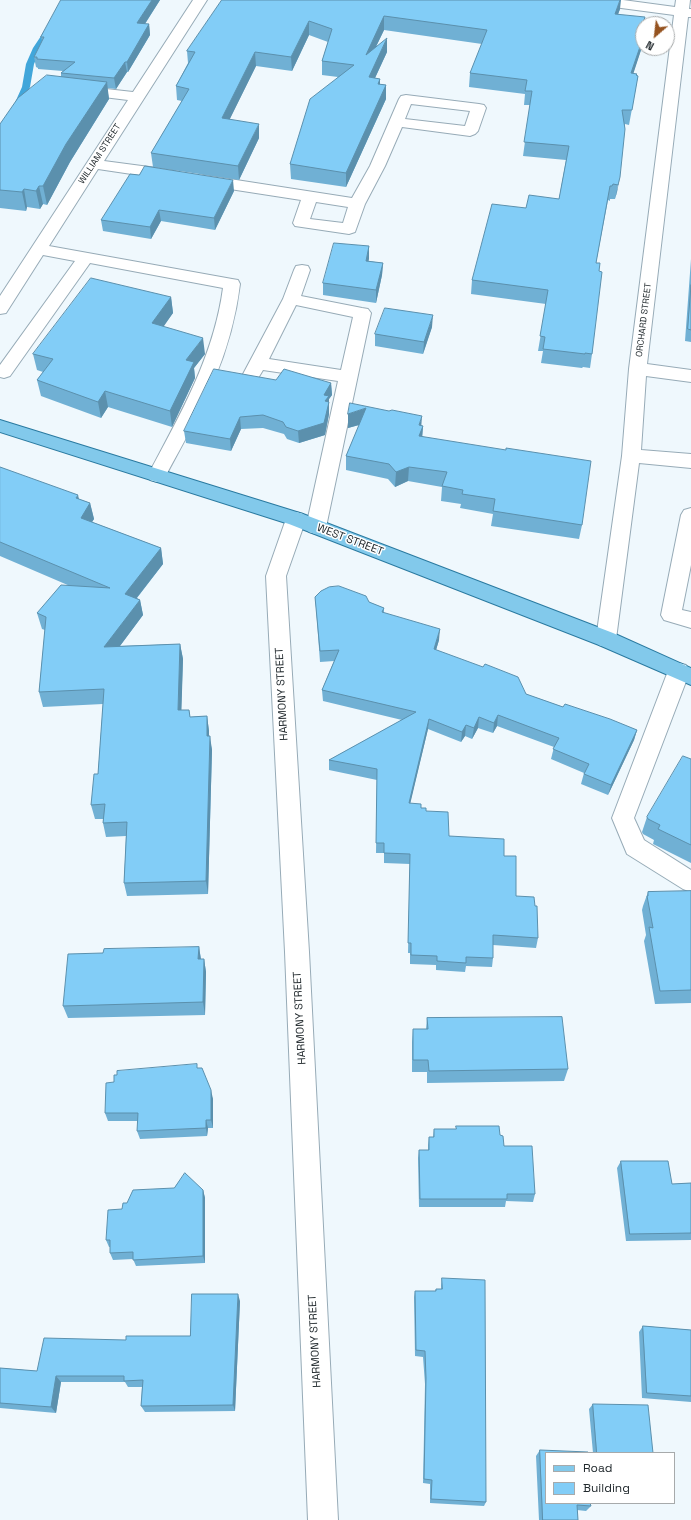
<!DOCTYPE html>
<style>
body{margin:0}
#map{position:relative;width:691px;height:1520px;overflow:hidden;background:#eff8fd;font-family:"Space Grotesk",sans-serif}
canvas{display:block}
.legend{position:absolute;left:545px;top:1452px;width:130px;height:52px;box-sizing:border-box;background:#fff;border:1px solid #a7aaab;margin:0;padding:5px 7px;list-style:none;font-size:12px;color:#222a2e}
.legend li{display:flex;align-items:center;gap:8px;height:20px}
.legend b{width:20px;border:1px solid #a7aaab}
.north{position:absolute;left:635px;top:16px;width:40px;height:40px;box-sizing:border-box;background:#fff;border:1px solid #a7aaab;border-radius:50%;rotate:208deg;font-size:11px;font-weight:700;line-height:16px;text-align:center;color:#222a2e}
.north::after{content:'';display:block;margin:auto;width:14px;height:18px;background:#955320;clip-path:polygon(50% 0,100% 100%,50% 72%,0 100%)}
</style>
<div id="map">
<canvas width="691" height="1520"></canvas>
<ul class="legend">
<li><b style="height:5px;background:#82c9eb"></b>Road</li>
<li><b style="height:11px;background:#82cdf7"></b>Building</li>
</ul>
<div class="north">N</div>
</div>
<script>
const ctx = document.querySelector('canvas').getContext('2d');
ctx.lineJoin = 'round';
function paint(path, color) {
  ctx.fillStyle = color;
  ctx.fill(path, 'evenodd');
}
function strokePath(path, color, width, dash) {
  ctx.strokeStyle = color;
  ctx.lineWidth = width;
  ctx.lineCap = dash ? 'butt' : 'round';
  ctx.setLineDash(dash || []);
  ctx.stroke(path);
}
function label(font, color, halo, rows, align = 'center') {
  ctx.font = font + ' "Space Grotesk",sans-serif';
  ctx.lineWidth = 3;
  ctx.setLineDash([]);
  ctx.textBaseline = 'middle';
  ctx.strokeStyle = halo;
  ctx.fillStyle = color;
  for (const [text, x, y, turn = 0] of rows) {
    ctx.save();
    ctx.translate(x, y);
    ctx.rotate((+turn || 0) * Math.PI / 180);
    ctx.textAlign = isNaN(turn) ? turn : align;
    if (halo) ctx.strokeText(text, 0, 0);
    ctx.fillText(text, 0, 0);
    ctx.restore();
  }
}
paint(new Path2D(`
 M49,26L52,28L41,48L34,64L30,87L20,109H14L13,107L22,87L26,64L33,48L47,27Z`), '#41a6da');
const minor = new Path2D(`
 M193,0H207L104,161L172,170L178,172L180,175L178,178L172,180L98,169L49,246L232,279L238,280L240,284C231,358 201,411 166,475L164,480L157,482L150,480L148,475C180,415 214,356 223,288L90,263L10,376L4,378L0,377V365L75,261L43,255L6,313L0,314V296L128,100L79,94L74,93L72,90L74,87L79,86L133,92Z
 M584,0H623L675,7L676,0H690L689,9H691V17H688L647,364L691,370V382L646,376L641,450L691,454V468L639,463L616,639L613,645L606,647L599,645L596,639L622,456L629,369L674,15L591,4L586,3Z
 M406,95L479,104L484,105L486,108L478,131L475,134L470,136L402,127L385,166L365,204L355,232L349,234L295,226L293,223L301,200L204,185L198,183L196,180L198,177L204,175L352,198L370,166L399,99L401,96ZM411,104L470,111L465,126L405,119ZM316,202L348,207L343,223L310,219Z
 M302,265L308,266L310,270L301,296L362,308L368,309L371,313L326,527L323,532L316,534L309,532L306,527L338,381L263,370L257,380L251,382L245,380L242,376L283,299L294,270L296,266ZM296,305L353,317L341,370L269,359Z
 M691,508V565L682,610L691,612V628L664,620L661,615L681,515L684,510Z
 M296,512L303,514L306,519L286,576L309,952L338,1520H308L285,952L266,576L286,519L289,514Z
 M679,663L686,665L690,671L634,818L644,840L691,870V892L683,889L627,854L612,818L668,671L672,665Z`);
const major = new Path2D(`
 M0,420L303,514L613,633L691,668V685L599,645L289,524L0,432Z`);
strokePath(minor, '#97abb7', 2);
strokePath(major, '#2a7aa0', 2);
paint(minor, '#fff');
paint(major, '#82c9eb');
paint(new Path2D(`
 M61,0H160L145,24H149L150,35L128,72H127L116,89L107,88L109,99L70,162L47,205L43,204L40,209L27,207L26,211L0,208V124L61,77V73L63,71L38,69V68L36,67L34,57L42,41L41,37Z
 M222,0L620,9L618,14L643,24V44L633,73L636,75L638,76L629,125L625,124L617,192L615,199H610V201L608,200L596,263L599,271L592,354L590,368L583,367L582,368L541,363L543,351H538L546,304L471,294L472,280L526,208L559,199L566,160L523,156L530,105H524L525,94L469,87L470,73L482,44L384,30L376,47L387,52L375,78L380,79V84L386,85V99L346,187L291,179L290,164L338,77L322,75V61L328,42L309,35L292,71L256,66L229,120L259,138L239,180L153,167L151,153L182,101L177,100L176,86L188,63L187,51Z
 M234,191L215,230L161,221L151,239L103,231L101,220Z
 M369,246L368,261L383,263L382,275L376,303L323,295V283Z
 M691,259V342L685,341Z
 M171,297L173,313L163,326L205,354L194,368L195,378L172,427L108,407L101,418L41,396L37,380L43,372L37,370L33,354Z
 M432,327L423,354L375,346V334Z
 M276,380L331,383L332,395L329,399V414L325,435L299,443L287,439L284,434L263,428L241,429L231,451L186,443L184,431Z
 M348,414L423,426L422,436L582,525L579,539L491,526L493,514L460,508L461,504L441,501L442,487L408,481L395,487L388,479L346,470V456L359,425L348,428Z
 M0,467L79,499L90,503L94,519L92,522L161,548L163,564L137,598L140,600L143,615L120,646L180,644L183,659L181,710H189L190,717L207,716L209,731V736L212,750L208,894L127,896L124,883L126,836L106,837L103,823V819H95L91,805L98,774L103,704L43,707L39,692L45,630L42,629L37,613L70,586L0,556Z
 M315,597L369,602L384,608V613L439,640L436,650L526,694L563,707L637,730L634,740L608,795L581,784L584,773L551,759L554,747L497,726L493,733L478,728L472,739L465,736L461,742L428,729L410,803L426,811L449,836L504,856L516,896L535,906L538,938L536,948L493,945V958L492,967L466,966L465,972L436,970V965L410,964V953H408L410,864L384,863V853H376L377,780L329,770V760L402,720L323,701L322,690L334,661L320,662L316,608Z
 M691,759V863L653,844L654,840L643,834L642,832L647,817Z
 M691,891V1003L655,1004L644,941L646,935L642,910L643,906L648,892Z
 M199,947L201,959H204L206,972L205,1015L68,1018L63,1006L103,953Z
 M427,1018L568,1069L564,1081L427,1083V1072H412V1042L413,1029H426Z
 M198,1068L213,1099V1128H208L207,1136L140,1139L137,1131L138,1121H108L105,1113L114,1082Z
 M434,1129L500,1135L504,1146L535,1194L533,1202L506,1201L505,1207H419L418,1158L419,1150H428V1145L429,1137H433Z
 M621,1161L672,1184L691,1183V1240L626,1241L617,1168Z
 M203,1190L205,1198V1263L136,1266L133,1259L113,1260L110,1253V1247H109L106,1240L122,1209Z
 M442,1278L486,1502L484,1506L430,1503V1484L423,1483L425,1384L423,1357L415,1356L414,1297L415,1291H435L436,1289H441V1285Z
 M240,1301L235,1411L145,1412L141,1406L142,1387H128L125,1382H61L56,1413L0,1408V1368L37,1371L126,1340L190,1336Z
 M643,1326L691,1330V1402L642,1398L639,1332Z
 M593,1404L653,1453H593L589,1409Z
 M540,1450L591,1506L586,1511L577,1510L578,1520H539L536,1456Z`), '#70b0d4');
paint(new Path2D(`
 M152,0H160L139,33L137,23Z
 M620,0H621L620,9L613,28L615,14Z
 M384,16V30L365,69L366,55Z
 M309,21V35L292,71L291,57Z
 M149,24L150,35L128,72L127,62Z
 M387,38V52L369,91V77Z
 M643,38V44L629,87L631,73Z
 M255,52L256,66L223,133L222,118Z
 M125,62L127,72L116,89L114,78Z
 M380,79V93L378,84Z
 M107,82L109,99L70,162L47,205L43,186L66,144Z
 M386,85V99L346,187V173Z
 M259,124V138L239,180L238,166Z
 M620,177L617,192L615,199L618,185Z
 M233,180L234,191L215,230L214,218Z
 M39,186L43,204L40,209L36,191Z
 M24,189L27,207L26,211L22,192Z
 M159,210L161,221L151,239L150,227Z
 M369,246V259L366,274V261Z
 M383,263L382,275L376,303V290Z
 M171,297L173,313L155,339L152,323Z
 M433,315L432,327L423,354L424,342Z
 M203,338L205,354L194,368L195,378L172,427L170,411L186,360Z
 M331,383L332,395L329,399V414L325,435L299,443L298,431Z
 M105,391L108,407L101,418L98,402Z
 M366,408V423L348,428V414Z
 M422,416L421,430L423,426L422,441L419,451V425Z
 M240,417L241,429L231,451L230,439Z
 M409,467L408,481L395,487L396,472Z
 M78,495L82,511L76,498Z
 M90,503L94,519L84,534L81,518Z
 M161,548L163,564L128,609L125,594Z
 M140,600L143,615L108,662L104,647Z
 M440,629L439,640L433,660L434,649Z
 M180,644L183,659L181,725L178,710Z
 M498,715L497,726L493,733L494,723Z
 M207,716L209,731V750L207,736Z
 M479,717L478,728L472,739L474,728Z
 M429,719L428,729L408,813L409,803Z
 M466,725L465,736L461,742L462,732Z
 M637,730L634,740L608,795L611,785Z
 M210,736L212,750L208,894L206,881Z
 M199,947L201,960L198,959Z
 M204,959L206,972L205,1015L203,1002Z
 M211,1090L213,1099V1128L211,1120Z
 M206,1120L208,1128L207,1136L206,1128Z
 M203,1190L205,1198V1263L203,1256Z
 M238,1294L240,1301L235,1411L233,1405Z
 M56,1376L61,1382L56,1413L51,1407Z`), '#5b90ad');
const building = new Path2D(`
 M61,0H152L137,23L149,24L127,62H125L114,78L61,73L75,62L37,59V57H34L44,37H41Z
 M222,0H620L615,14L645,17L643,23L648,24H643V38L631,73L637,74L636,75L638,76L632,110H622L625,129L620,177L618,185L613,184L612,186H610L596,263H600L599,271L602,272L592,354L585,353V354L543,349L545,337L540,336L548,290L472,280L492,204L526,208L529,195L559,199L569,146L524,142L532,91H525L527,80L470,73L487,30L384,16L366,55L387,38L369,77L380,79L378,84L386,85L346,173L290,164L310,99L354,65L322,61L332,29L309,21L291,57L255,52L222,118L259,124L238,166L151,153L189,89L176,86L195,52L187,51Z
 M47,75L107,82L66,144L43,186H39L36,191L24,189L22,192L0,190V124L18,98Z
 M145,166L233,180L214,218L159,210L150,227L101,220L130,174L139,175Z
 M334,243L369,246L366,261L383,263L376,290L323,283Z
 M91,278L171,297L152,323L203,338L186,360L194,362L170,411L105,391L98,402L37,380L53,359L33,354Z
 M691,285V330L688,329Z
 M385,308L433,315L424,342L375,334Z
 M214,369L276,380L284,369L331,383L324,395L329,396L325,401L329,402L324,423L298,431L286,427L283,422L263,415L240,417L230,439L184,431Z
 M350,403L389,411L392,410L422,416L419,425L423,426L419,436L506,450V448L591,461L582,525L493,511L495,499L462,494L463,490L442,486L447,472L409,467L396,472L389,464L346,456L366,408L348,414Z
 M0,467L78,495L76,498L90,503L81,518L161,548L125,594L140,600L104,647L180,644L178,710H189L190,717L207,716V736H210L206,881L124,883L127,822L103,823L105,804L91,805L94,774H98L104,689L39,692L46,617L37,613L61,585L110,588L0,542Z
 M339,586L366,596L369,602L384,608L382,612L440,629L434,649L483,667L485,664L518,677L526,694L563,707L565,704L610,719L637,730L611,785L584,774L589,764L553,749L559,738L498,715L494,723L479,717L474,728L466,725L462,732L429,719L409,803L421,804V808H426V811L448,812L449,836L504,839V856H516V896L534,897L535,906H537L538,938L493,935V958L466,957V963L437,961V956L411,955V943H408L410,854L384,853V843H376L377,769L329,760L416,712L322,690L339,650L320,651L315,597L321,591L329,587Z
 M683,756L691,759V845L658,829L660,825L648,819L647,817Z
 M691,891V990L660,991L649,927L653,928L647,896H648V892Z
 M199,947L198,959H204L203,1002L63,1006L68,954L103,953L104,949Z
 M562,1017L568,1069L429,1071L428,1060H413V1029H428L427,1018Z
 M197,1064V1068H202L211,1090V1120H206V1128L137,1131L138,1113H105L106,1083L114,1082V1075H117V1071Z
 M456,1126H499L500,1135L503,1136L504,1146H532L535,1194H507V1199H420L419,1150H429V1137H434V1129H456Z
 M621,1161H668L672,1184L691,1183V1233L630,1234Z
 M185,1173L203,1190V1256L133,1260V1252L110,1253V1240H106L108,1210L122,1209L123,1203H127L133,1190L174,1188Z
 M442,1278L485,1280L486,1502L431,1499L432,1480L424,1479L426,1378L425,1351L416,1350L415,1291H436V1289H442Z
 M192,1294H238L233,1405L141,1406L143,1380L124,1381V1376H56L51,1407L0,1403V1368L37,1371L44,1338L126,1340V1336H190Z
 M643,1326L691,1330V1396L647,1393Z
 M593,1404L648,1405L653,1453H597Z
 M540,1450L588,1452V1453H546V1503H590L591,1506L577,1505L578,1520H543Z`);
paint(building, '#82cdf7');
strokePath(building, '#5b90ad', 1);
label('9px', '#222a2e', '#fff', [
 ["WILLIAM STREET",100,154,-57],
 ["ORCHARD STREET",644,320,-83]
]);
label('11px', '#222a2e', '#fff', [
 ["WEST STREET",350,540,21],
 ["HARMONY STREET",282,694,-93],
 ["HARMONY STREET",300,1018,-93],
 ["HARMONY STREET",315,1341,-93]
]);
</script>
